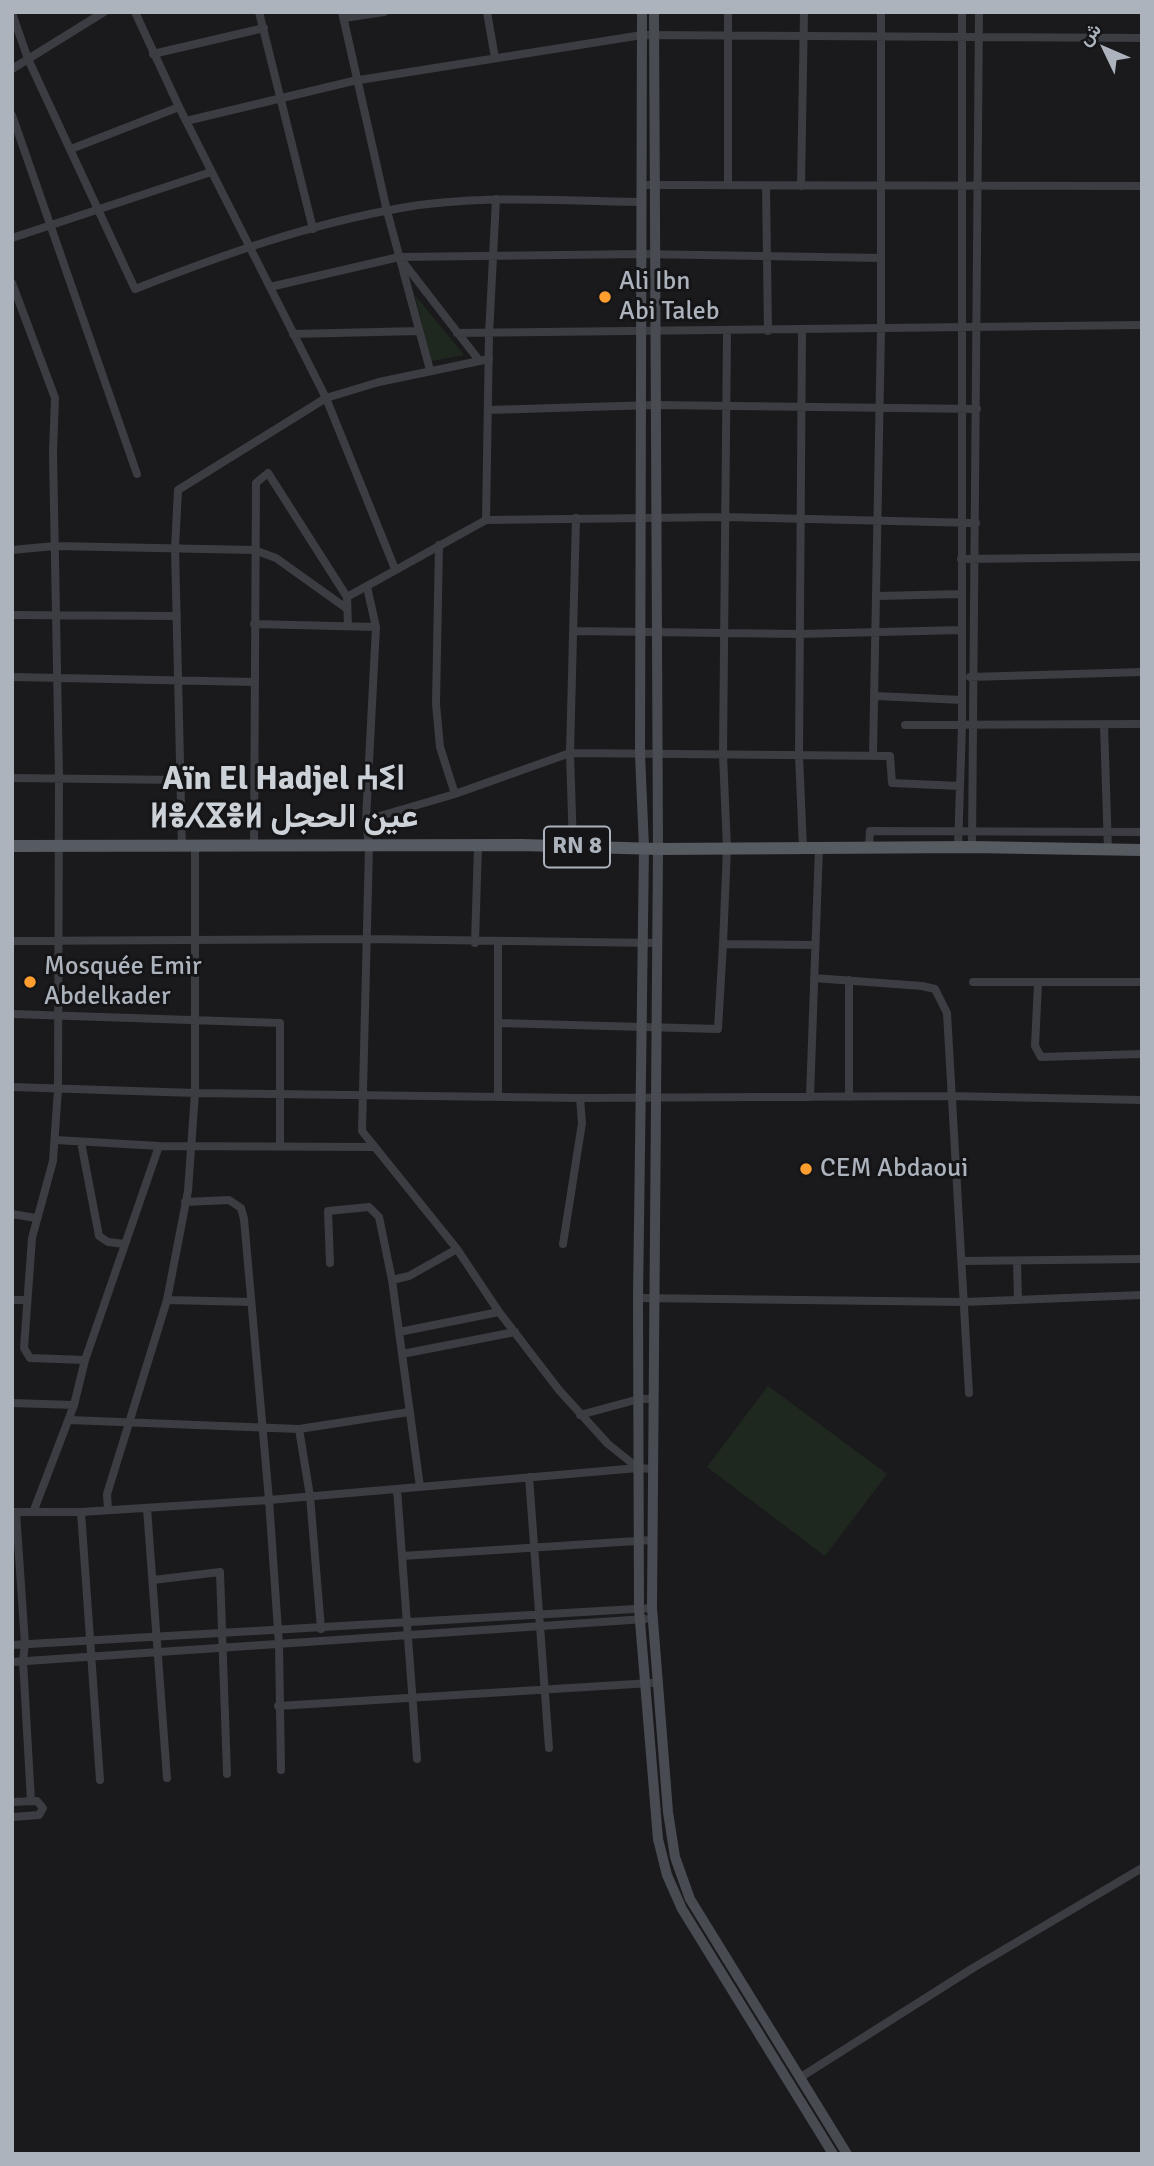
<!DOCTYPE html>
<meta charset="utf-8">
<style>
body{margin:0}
#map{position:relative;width:1154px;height:2166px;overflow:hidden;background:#1a1a1d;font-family:Signika,Vazirmatn,sans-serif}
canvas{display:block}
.frame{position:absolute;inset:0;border:14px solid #acb3bd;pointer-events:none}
.north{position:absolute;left:1070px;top:14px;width:70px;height:70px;-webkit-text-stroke:5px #151518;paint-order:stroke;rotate:314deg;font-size:19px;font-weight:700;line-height:28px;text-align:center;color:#acb3bd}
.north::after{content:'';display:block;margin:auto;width:24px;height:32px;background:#acb3bd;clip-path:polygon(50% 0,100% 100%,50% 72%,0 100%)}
</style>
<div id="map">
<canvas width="1154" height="2166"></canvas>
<div class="frame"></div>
<div class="north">ش</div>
</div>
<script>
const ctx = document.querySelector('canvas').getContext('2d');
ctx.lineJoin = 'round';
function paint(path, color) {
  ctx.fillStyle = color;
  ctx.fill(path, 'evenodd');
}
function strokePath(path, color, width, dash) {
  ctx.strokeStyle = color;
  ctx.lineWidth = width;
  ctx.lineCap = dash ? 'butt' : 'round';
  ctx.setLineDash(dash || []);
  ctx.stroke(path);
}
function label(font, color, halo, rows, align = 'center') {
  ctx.font = font + ' Signika,Vazirmatn,"Noto Sans Tifinagh",sans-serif';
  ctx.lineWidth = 6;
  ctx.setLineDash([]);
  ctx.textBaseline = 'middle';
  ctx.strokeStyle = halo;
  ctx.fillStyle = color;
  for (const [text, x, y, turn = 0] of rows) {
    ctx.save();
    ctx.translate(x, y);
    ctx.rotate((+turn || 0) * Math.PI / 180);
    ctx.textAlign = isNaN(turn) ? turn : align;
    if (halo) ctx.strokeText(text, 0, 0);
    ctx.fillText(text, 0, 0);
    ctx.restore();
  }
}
paint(new Path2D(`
 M415,295L464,355L431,361Z
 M768,1386L887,1474L825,1556L707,1467Z`), '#1f281f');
strokePath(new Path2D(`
 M135,12L179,107L326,398L395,569
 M259,12L313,229
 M342,12L387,211L430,370
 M487,12L495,58
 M12,13L28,59L135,289C222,255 309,224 401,208C480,194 562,201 642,202
 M344,18L384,12
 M153,54L264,28
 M12,69L104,12
 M12,115L137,474
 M186,121L353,81L642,35L1142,38
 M71,149L179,107
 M642,185L1142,186
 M728,185V12
 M766,186L768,331
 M801,186L804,12
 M12,238L211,172
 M403,262L478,359
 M12,283L55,398L53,452L59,777L58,1089L53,1161L32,1238L24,1348L30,1358L85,1360
 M270,287L399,257L641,254L881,258
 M802,330L799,755L803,848
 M727,331L723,755L727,848L723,944L815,945
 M457,333L1142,325
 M293,334L419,331
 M488,410L655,405L977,409
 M486,520L489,335L496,199
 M439,545L436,704L440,747L455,794
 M12,550L55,546L254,550L276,558L346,608
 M961,559L1142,557
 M367,587L376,627L366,820L369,847L362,1131L457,1249L499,1312L559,1390L608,1444L638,1468
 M878,596L961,594
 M12,615L177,616
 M254,624L376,627
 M348,626L347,597L486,520L726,517L976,523
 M574,631L799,634L962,630
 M12,677L254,682
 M970,677L1142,672
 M876,696L962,700
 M905,725L1142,724
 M1104,725L1108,850
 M873,755L881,330V12
 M12,778L181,780
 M366,820L455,794L570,753L890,756L892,783L960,786
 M182,847L175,548L178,490L326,398L379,382L489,359
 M254,847L256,483L268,473L347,597
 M573,847L570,753L576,518
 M869,847L870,831L1142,832
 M958,847L962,726V12
 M972,847L979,12
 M12,941L368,939L657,943
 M475,943L478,846
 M814,978L922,986L935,989L947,1013L969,1393
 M849,980V1097
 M973,982H1142
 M1038,984L1035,1046L1041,1057L1142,1054
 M12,1014L280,1023V1146
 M498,1023L718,1029L723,944
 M12,1087L195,1093L580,1098L949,1096L1142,1100
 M498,1095V943
 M810,1097L819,847
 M56,1140L159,1146L373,1147
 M81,1142L99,1236L108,1242L125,1244
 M185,1202L229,1200L241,1208L244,1219L269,1500L279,1645L281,1770
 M12,1214L36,1218
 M563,1244L582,1123L580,1098
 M962,1261L1142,1259
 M1017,1261L1018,1300
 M330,1263L328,1211L369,1207L379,1217L392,1280
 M638,1298L964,1302L1142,1295
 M12,1300H27
 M167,1300L251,1302
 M399,1332L499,1312
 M402,1354L515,1332
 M12,1403L74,1405
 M580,1415L639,1399H653
 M69,1420L299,1429L409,1412
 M299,1429L310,1496L321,1629
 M529,1477L549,1748
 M420,1487L392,1280L409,1276L457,1249
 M397,1489L417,1759
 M147,1508L167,1778
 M34,1510L74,1405L85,1360L159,1146
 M108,1510L107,1494L167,1300L188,1191L195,1093V847
 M12,1512H81L269,1500L638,1468L652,1469
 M16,1512L25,1644L23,1661L31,1801
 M81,1512L100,1780
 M402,1556L652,1540
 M153,1580L220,1572L227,1774
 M12,1645L652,1608
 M12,1662L645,1619
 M278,1706L651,1683
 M12,1802L37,1801L43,1808L39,1815L12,1817
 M801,2077L973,1968L1142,1868`), '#3b3d42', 8);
strokePath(new Path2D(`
 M642,12L640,754L644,848L638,1298L639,1609L658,1839L667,1875L682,1909L833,2154
 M654,12L658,849L652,1608L668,1812L675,1857L690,1899L847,2154`), '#484c52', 10);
strokePath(new Path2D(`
 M12,846L522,845L658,849L972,847L1142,850`), '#565a61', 12);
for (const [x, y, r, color] of [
 [605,297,7,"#ff9e2f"],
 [30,982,7,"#ff9e2f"],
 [806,1169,7,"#ff9e2f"]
]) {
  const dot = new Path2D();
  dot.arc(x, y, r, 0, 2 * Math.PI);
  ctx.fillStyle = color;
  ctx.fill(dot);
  strokePath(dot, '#151518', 2.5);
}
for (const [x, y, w] of [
 [577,847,66]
]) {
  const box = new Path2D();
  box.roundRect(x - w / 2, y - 20.5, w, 41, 5);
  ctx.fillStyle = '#151518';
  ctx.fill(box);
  strokePath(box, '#acb3bd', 2);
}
label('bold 24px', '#acb3bd', null, [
 ["RN 8",577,847]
]);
label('26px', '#acb3bd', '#151518', [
 ["Ali Ibn",619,282],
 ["Abi Taleb",619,312],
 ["Mosquée Emir",44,967],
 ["Abdelkader",44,997],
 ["CEM Abdaoui",820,1169]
], 'left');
label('bold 33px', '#cdd2d8', '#151518', [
 ["Aïn El Hadjel ⵄⵉⵏ",284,780],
 ["ⵍⴻⵃⴵⴻⵍ عين الحجل",284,818]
]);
</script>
